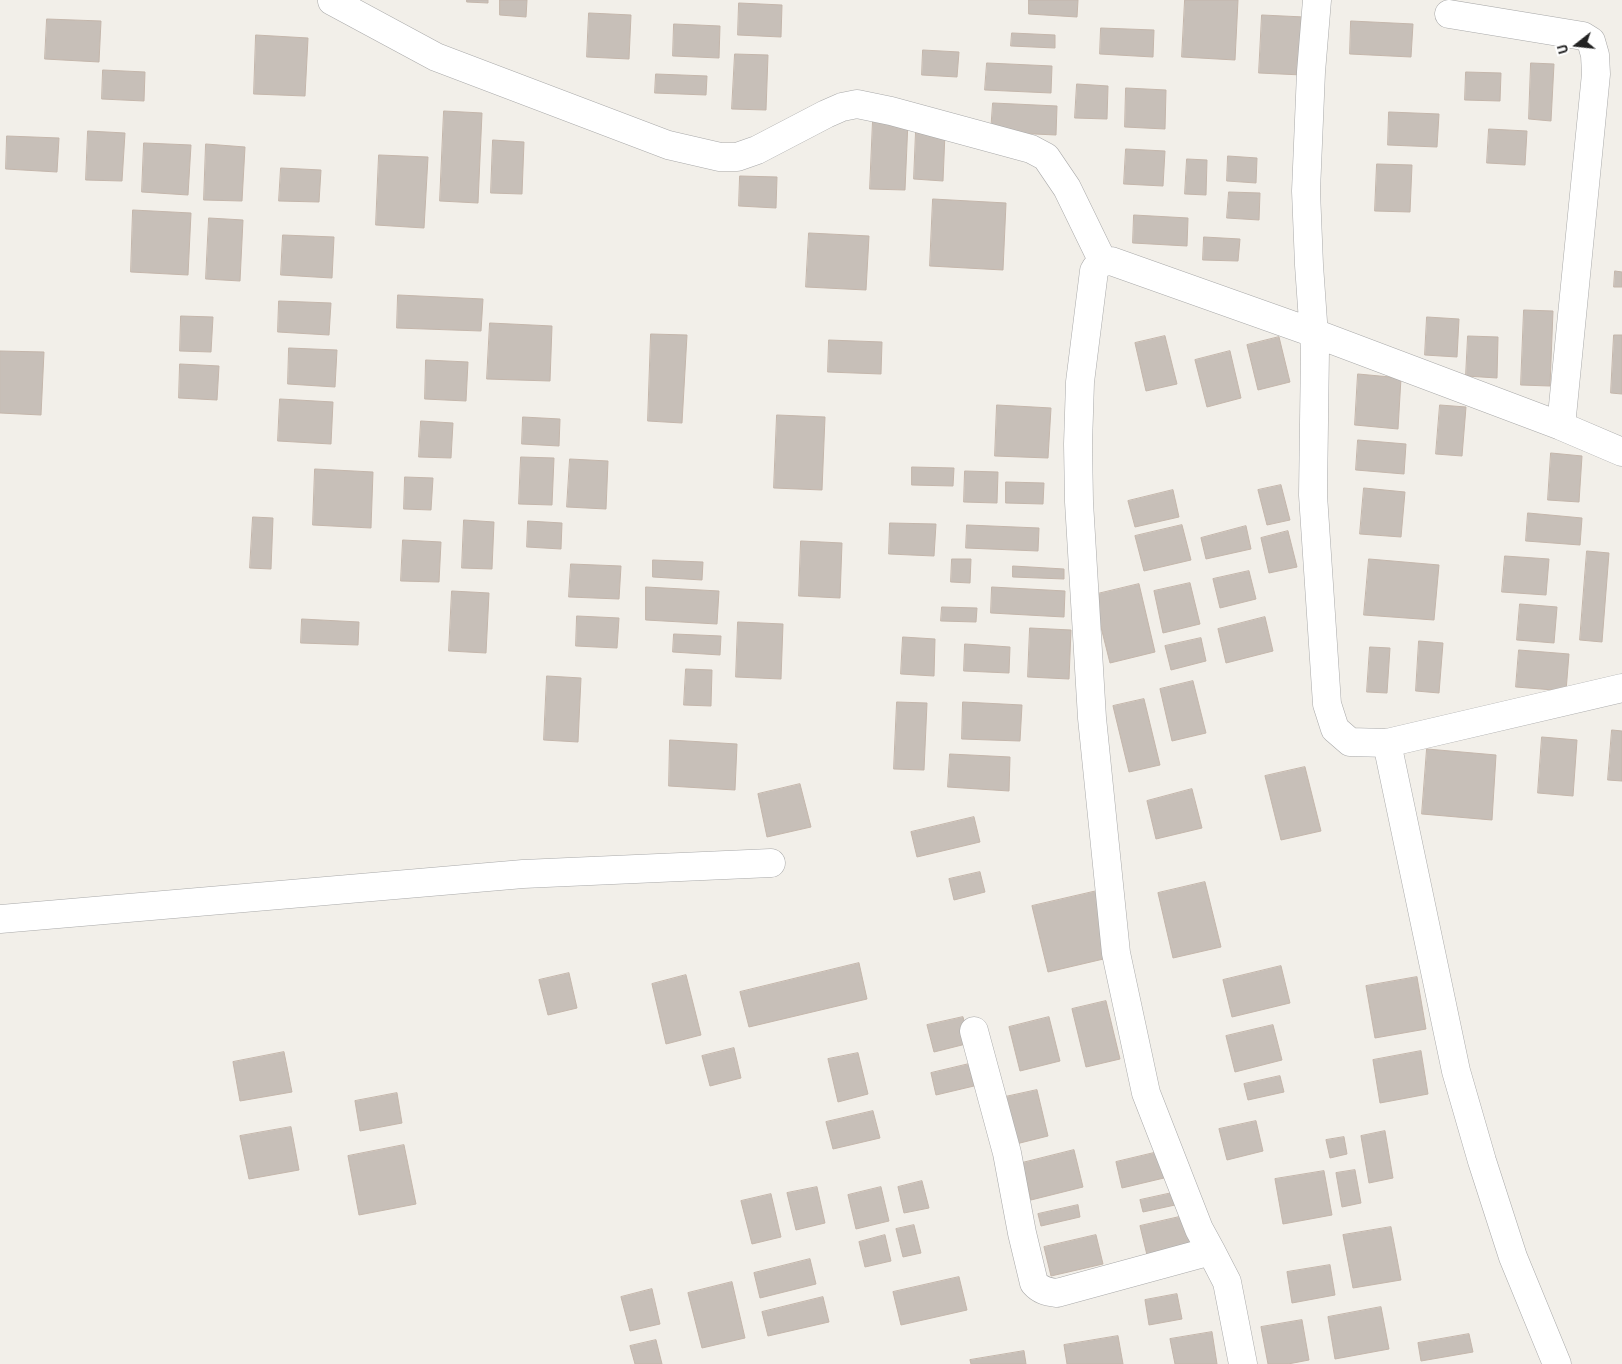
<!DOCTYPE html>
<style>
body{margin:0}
#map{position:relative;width:1622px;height:1364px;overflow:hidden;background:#f2efe9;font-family:"PT Sans",sans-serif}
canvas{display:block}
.north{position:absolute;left:1552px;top:20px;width:50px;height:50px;-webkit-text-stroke:4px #fff;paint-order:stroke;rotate:254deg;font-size:14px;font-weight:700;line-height:20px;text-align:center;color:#222}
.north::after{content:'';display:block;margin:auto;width:18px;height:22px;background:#222;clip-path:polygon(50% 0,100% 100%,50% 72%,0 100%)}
</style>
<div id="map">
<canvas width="1622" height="1364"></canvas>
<div class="north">U</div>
</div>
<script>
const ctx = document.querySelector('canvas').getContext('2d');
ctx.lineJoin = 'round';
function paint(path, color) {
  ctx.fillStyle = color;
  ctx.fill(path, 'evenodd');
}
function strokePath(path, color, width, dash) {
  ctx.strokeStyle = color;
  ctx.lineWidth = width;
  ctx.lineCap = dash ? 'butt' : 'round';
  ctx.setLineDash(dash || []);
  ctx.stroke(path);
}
const building = new Path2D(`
 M467,0H488V3L467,2Z
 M500,0H527L526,17L500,15Z
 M1029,0H1078L1077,17L1029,14Z
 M1185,0H1238L1235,60L1182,57Z
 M739,3L782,5L781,37L738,35Z
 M589,13L631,15L629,59L587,57Z
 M1262,15L1304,17L1302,75L1259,73Z
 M47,19L101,21L99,62L45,59Z
 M1351,21L1413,24L1411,57L1350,54Z
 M674,24L720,26L719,58L673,56Z
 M1101,28L1154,30L1153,57L1100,54Z
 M1012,33L1055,35V48L1011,46Z
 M256,35L308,38L305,96L254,94Z
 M923,50L959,52L957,77L922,75Z
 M735,54L768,55L766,110L732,109Z
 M987,63L1052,66L1051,93L985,90Z
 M1531,63L1554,64L1551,121L1529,119Z
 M103,70L145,72L144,101L102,99Z
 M1466,72L1501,73L1500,101L1465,100Z
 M656,74L707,76L706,95L655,93Z
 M1077,84L1108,86L1107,119L1075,118Z
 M1126,88L1166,90L1165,129L1125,127Z
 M993,103L1057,106L1056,135L991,132Z
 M444,111L482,113L478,203L440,201Z
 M1389,112L1439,114L1437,147L1388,145Z
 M873,120L908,121L905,190L870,189Z
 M1489,129L1527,131L1525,165L1487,163Z
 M88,131L125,133L122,181L86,180Z
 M916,131L945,133L943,181L914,179Z
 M7,136L59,138L57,172L6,169Z
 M493,140L524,142L522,194L491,193Z
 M144,143L191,145L188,195L142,192Z
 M206,144L245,147L242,201L204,200Z
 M1126,149L1165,151L1163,186L1124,184Z
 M379,155L428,157L424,228L376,225Z
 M1228,156L1257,158L1256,183L1227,181Z
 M1187,159L1207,160L1206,195L1185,194Z
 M1377,164L1412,165L1410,212L1375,211Z
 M281,168L321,170L319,202L279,201Z
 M740,176L777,177L776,208L739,206Z
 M1229,192L1260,193L1259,220L1227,218Z
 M933,199L1006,203L1003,270L930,266Z
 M133,210L191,213L188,275L131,272Z
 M1134,215L1188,218L1187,246L1133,243Z
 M209,218L243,220L240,281L206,279Z
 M809,233L869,236L866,290L806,287Z
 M283,235L334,237L332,278L281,275Z
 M1204,237L1240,239L1238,261L1203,260Z
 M1615,271L1622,272V287H1614Z
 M398,295L483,299L481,331L397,328Z
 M279,301L331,303L329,335L278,332Z
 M1524,310L1553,311L1550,386L1521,385Z
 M181,316L213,317L211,352L180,351Z
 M1427,317L1459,319L1457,357L1425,355Z
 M490,323L552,326L550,381L487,379Z
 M651,334L687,335L682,423L648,421Z
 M1614,335H1622V394L1611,393Z
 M1165,336L1177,384L1146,391L1135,343Z
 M1468,336L1498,337L1497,378L1466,376Z
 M1279,337L1290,382L1258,390L1247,345Z
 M829,340L882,342L881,374L828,372Z
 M289,348L337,350L335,387L288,384Z
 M0,351L44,352L41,415L0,413Z
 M1230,351L1241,398L1207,407L1195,360Z
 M426,360L468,362L466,401L425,399Z
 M180,364L219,366L217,400L179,398Z
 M1358,374L1401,378L1398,429L1355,425Z
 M280,399L333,402L331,444L278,441Z
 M997,405L1051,408L1048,458L995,456Z
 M1440,405L1466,407L1462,456L1436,454Z
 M777,415L825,417L822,490L774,488Z
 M523,417L560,419L559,446L522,444Z
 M421,421L453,423L451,458L419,457Z
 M1358,440L1406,444L1404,474L1356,470Z
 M1551,453L1582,456L1579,502L1548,500Z
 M521,457L554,458L552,505L519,504Z
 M570,459L608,461L606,509L567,507Z
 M912,467L954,468L953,486L912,485Z
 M315,469L373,472L371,528L313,525Z
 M965,471L998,472L997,503L964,502Z
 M405,477L433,478L431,510L404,509Z
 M1006,482L1044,483L1043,504L1006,503Z
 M1281,485L1290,520L1267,525L1258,490Z
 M1364,488L1405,492L1401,537L1360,534Z
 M1173,490L1179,517L1135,527L1128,501Z
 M1528,513L1582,518L1580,545L1526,541Z
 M253,517L273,518L271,569L250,568Z
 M464,520L494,522L492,569L462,568Z
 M528,521L562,523L561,549L527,547Z
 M890,523L936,524L934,556L889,554Z
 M967,525L1039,528L1038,551L966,548Z
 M1182,525L1191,560L1144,571L1135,536Z
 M1246,526L1251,549L1206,559L1201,538Z
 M1288,531L1297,567L1269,573L1261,538Z
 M403,540L441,542L439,582L401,581Z
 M801,541L842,543L840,598L799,596Z
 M1587,551L1609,553L1602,642L1580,640Z
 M1505,556L1549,559L1546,595L1502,592Z
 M952,559H971L970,583L951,582Z
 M1369,559L1439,565L1434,620L1364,615Z
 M653,560L703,562L702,580L653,577Z
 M571,564L621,566L619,599L569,597Z
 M1013,566L1064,569V579L1013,577Z
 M1249,571L1256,599L1220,608L1213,579Z
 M1190,583L1200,624L1163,633L1154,591Z
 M1139,584L1155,652L1110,663L1093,595Z
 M646,587L719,591L717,624L646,620Z
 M992,587L1065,591L1064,617L991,613Z
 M452,591L489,593L486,653L449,651Z
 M1520,604L1557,607L1554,643L1517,640Z
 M942,607L977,608L976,622L941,621Z
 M577,616L619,618L617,648L576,646Z
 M1265,617L1273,651L1226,663L1218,629Z
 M302,619L359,622L358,645L301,643Z
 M738,622L783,624L781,679L736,677Z
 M1030,628L1071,630L1069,679L1028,677Z
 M674,634L721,636L720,655L673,652Z
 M903,637L935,639L934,676L901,674Z
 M1201,638L1206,661L1171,670L1165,646Z
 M1419,641L1443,643L1439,693L1416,691Z
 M965,644L1010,647L1009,673L964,671Z
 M1370,647L1390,648L1387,693L1367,692Z
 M1519,650L1569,654L1566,691L1516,687Z
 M686,669L712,670L711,706L684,705Z
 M547,676L581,678L578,742L544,740Z
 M1193,681L1206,733L1172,741L1160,689Z
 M1144,699L1160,765L1129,772L1113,706Z
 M897,702L927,703L924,770L894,769Z
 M963,702L1022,705L1020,741L962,739Z
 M1612,730L1622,731V781L1608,780Z
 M1542,737L1577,740L1573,796L1538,793Z
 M670,740L737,744L735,790L669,786Z
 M1427,749L1496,755L1492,820L1422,814Z
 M950,754L1010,757L1009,791L948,787Z
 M1305,767L1321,831L1281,840L1265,776Z
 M800,784L811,827L767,837L758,794Z
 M1192,789L1202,828L1156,839L1147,801Z
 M974,817L980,842L917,857L911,832Z
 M980,872L985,892L954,900L949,879Z
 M1205,882L1221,947L1173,958L1158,893Z
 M1097,891L1112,957L1048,972L1032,906Z
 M859,963L867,999L749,1027L740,992Z
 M1281,966L1290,1003L1232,1017L1223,980Z
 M569,973L577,1008L548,1015L539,980Z
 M686,975L701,1035L666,1044L652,984Z
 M1417,977L1426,1029L1375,1038L1366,986Z
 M1106,1001L1120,1059L1086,1067L1072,1009Z
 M963,1017L970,1043L934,1052L927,1025Z
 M1049,1017L1060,1061L1020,1071L1009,1027Z
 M1273,1025L1282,1060L1235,1072L1226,1036Z
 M734,1048L741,1078L710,1086L702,1056Z
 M1421,1051L1428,1094L1380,1103L1373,1060Z
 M284,1052L292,1092L240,1101L233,1062Z
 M858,1053L868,1094L838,1102L828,1059Z
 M969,1064L974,1086L936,1095L931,1073Z
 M1280,1076L1284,1092L1248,1100L1244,1084Z
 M1037,1090L1048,1136L1016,1144L1005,1097Z
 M397,1093L402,1123L360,1131L355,1101Z
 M873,1111L880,1138L833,1149L826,1122Z
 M1256,1121L1263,1151L1227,1160L1219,1129Z
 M291,1127L299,1170L249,1179L240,1136Z
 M1385,1131L1393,1178L1369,1183L1361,1136Z
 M1344,1137L1347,1154L1330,1158L1326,1140Z
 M404,1145L416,1204L359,1215L348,1156Z
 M1074,1150L1083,1187L1031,1200L1022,1163Z
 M1158,1152L1164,1178L1122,1188L1116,1162Z
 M1355,1170L1361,1203L1342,1207L1336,1173Z
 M1324,1171L1332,1215L1283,1224L1275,1179Z
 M922,1181L929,1208L904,1213L898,1187Z
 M817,1187L825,1223L796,1230L787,1193Z
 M881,1187L889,1221L856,1229L848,1195Z
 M1172,1193L1175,1205L1143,1212L1140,1200Z
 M771,1194L781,1237L752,1244L741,1201Z
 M1078,1205L1080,1217L1041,1226L1038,1214Z
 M1188,1215L1195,1243L1147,1255L1140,1226Z
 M914,1225L921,1253L903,1257L896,1229Z
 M1391,1227L1401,1280L1353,1288L1343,1235Z
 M885,1235L891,1261L865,1267L859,1242Z
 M1096,1235L1103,1264L1051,1276L1044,1247Z
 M810,1259L816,1284L760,1298L754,1273Z
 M1330,1265L1335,1295L1292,1303L1287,1272Z
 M959,1277L967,1310L901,1325L893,1292Z
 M732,1282L745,1338L702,1348L688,1293Z
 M652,1289L660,1324L630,1331L621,1297Z
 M1177,1294L1182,1319L1149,1325L1145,1300Z
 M823,1297L829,1322L768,1336L762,1312Z
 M1381,1307L1389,1349L1335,1359L1328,1317Z
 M1302,1320L1309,1360L1288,1364H1268L1261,1327Z
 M1212,1332L1217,1364H1175L1170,1339Z
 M1469,1334L1473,1352L1421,1361L1418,1343Z
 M1118,1336L1123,1364H1067L1064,1345Z
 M656,1340L662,1364H635L630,1346Z
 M1024,1351L1026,1364H971L970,1360Z`);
paint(building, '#c7bfb8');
strokePath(building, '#c4b6ab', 1);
const minor = new Path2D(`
 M1317,0L1311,72L1306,191L1309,265L1315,350L1313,495L1327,704L1335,729L1350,742L1387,743L1622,688
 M332,1L436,57L668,145L720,157H737L757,150L826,114L842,107L857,104L891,111L1031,149L1046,157L1067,188L1103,262
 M1561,426L1622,452
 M1387,743L1456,1071L1482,1161L1513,1257L1557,1364
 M0,919L523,874L771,863
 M974,1031L1007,1153L1022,1233L1034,1283C1040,1290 1047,1292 1057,1293L1211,1251L1227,1282L1243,1364
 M1211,1251L1199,1229L1146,1093L1116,953L1092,718L1079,502L1078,444L1080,382L1094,271C1098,263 1102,262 1111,261L1314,333L1561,426L1596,74L1595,55L1591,41L1583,36L1449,14`);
strokePath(minor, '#a9a9a9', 29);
strokePath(minor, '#fff', 28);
</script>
